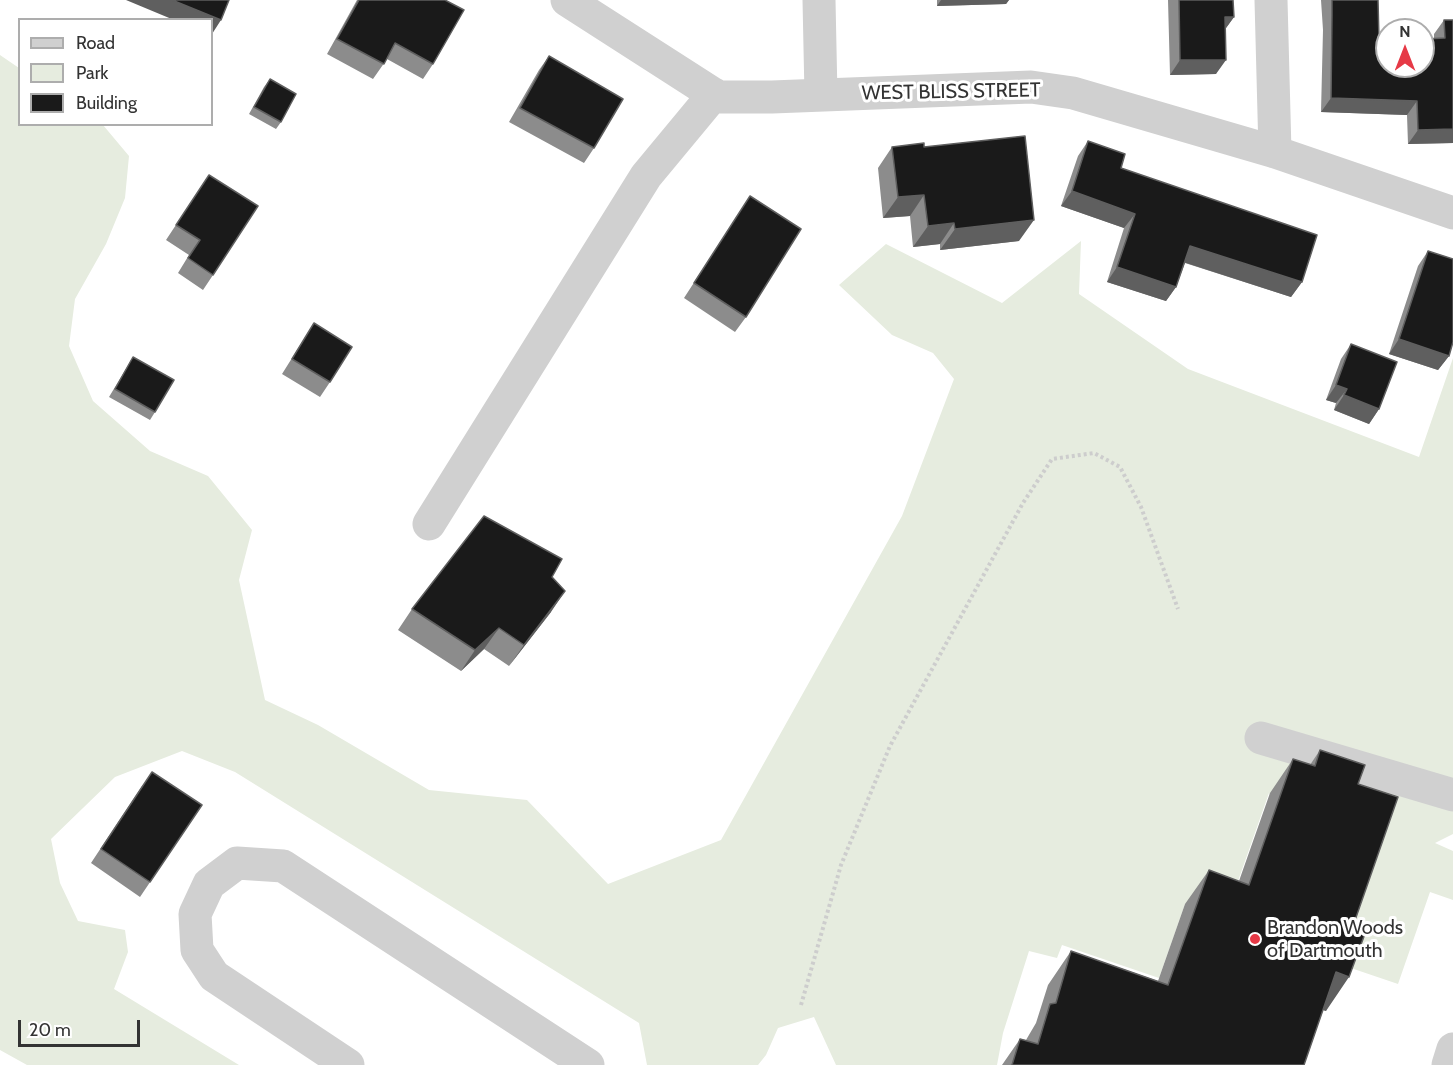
<!DOCTYPE html>
<style>
body{margin:0}
#map{position:relative;width:1453px;height:1065px;overflow:hidden;background:#fff;font-family:Cabin,sans-serif}
canvas{display:block}
.legend{position:absolute;left:18px;top:18px;width:195px;height:108px;box-sizing:border-box;background:#fff;border:2px solid #adadad;margin:0;padding:8px 10px;list-style:none;font-size:18px;color:#333}
.legend li{display:flex;align-items:center;gap:12px;height:30px}
.legend b{width:30px;border:2px solid #adadad}
.north{position:absolute;left:1375px;top:18px;width:60px;height:60px;box-sizing:border-box;background:#fff;border:2px solid #adadad;border-radius:50%;rotate:0deg;font-size:16px;font-weight:700;line-height:24px;text-align:center;color:#333}
.north::after{content:'';display:block;margin:auto;width:21px;height:27px;background:#e63946;clip-path:polygon(50% 0,100% 100%,50% 72%,0 100%)}
.scale{position:absolute;left:18px;top:1020px;width:122px;height:27px;box-sizing:border-box;border:3px solid #333;border-top:0;padding-left:8px;font-size:18px;line-height:21px;white-space:nowrap;color:#333;-webkit-text-stroke:4px #fff;paint-order:stroke}
</style>
<div id="map">
<canvas width="1453" height="1065"></canvas>
<ul class="legend">
<li><b style="height:8px;background:#d0d0d0"></b>Road</li>
<li><b style="height:16px;background:#e6ecdf"></b>Park</li>
<li><b style="height:16px;background:#1a1a1a"></b>Building</li>
</ul>
<div class="north">N</div>
<div class="scale">20 m</div>
</div>
<script>
const ctx = document.querySelector('canvas').getContext('2d');
ctx.lineJoin = 'round';
function paint(path, color) {
  ctx.fillStyle = color;
  ctx.fill(path, 'evenodd');
}
function strokePath(path, color, width, dash) {
  ctx.strokeStyle = color;
  ctx.lineWidth = width;
  ctx.lineCap = dash ? 'butt' : 'round';
  ctx.setLineDash(dash || []);
  ctx.stroke(path);
}
function label(font, color, halo, rows, align = 'center') {
  ctx.font = font + ' Cabin,sans-serif';
  ctx.lineWidth = 6;
  ctx.setLineDash([]);
  ctx.textBaseline = 'middle';
  ctx.strokeStyle = halo;
  ctx.fillStyle = color;
  for (const [text, x, y, turn = 0] of rows) {
    ctx.save();
    ctx.translate(x, y);
    ctx.rotate((+turn || 0) * Math.PI / 180);
    ctx.textAlign = isNaN(turn) ? turn : align;
    if (halo) ctx.strokeText(text, 0, 0);
    ctx.fillText(text, 0, 0);
    ctx.restore();
  }
}
paint(new Path2D(`
 M0,55L19,68L20,124L103,125L129,156L125,198L106,244L75,299L69,346L93,401L150,451L208,476L252,530L239,580L265,700L318,725L429,790L527,800L608,884L721,840L902,516L954,379L933,353L892,335L839,285L886,244L1002,303L1081,241L1079,294L1188,369L1419,457L1453,358V834L1435,843L1453,851V900L1430,892L1398,984L1342,965L1269,793L1225,918L1185,904L1159,978L1062,945L1057,958L1029,951L1003,1033L997,1065H836L814,1017L778,1028L766,1055L758,1065H647L639,1023L235,772L182,751L115,777L51,839L60,883L78,921L125,930L128,952L114,989L239,1065H27L0,1050Z`), '#e6ecdf');
strokePath(new Path2D(`
 M801,1005L841,865L890,746L1023,503L1052,459L1094,453L1120,467L1141,507L1178,609`), '#cdcdcd', 4, [3, 3]);
strokePath(new Path2D(`
 M567,0L718,97H772L1031,87L1073,93L1275,152L1453,213
 M819,0L821,95
 M1271,0L1275,152
 M429,524L646,176L714,94
 M1261,738L1453,795
 M348,1065L214,976L197,950L195,914L209,884L237,863L283,866L588,1065
 M1448,1065L1453,1049`), '#d0d0d0', 33);
paint(new Path2D(`
 M357,0H445L433,64L423,79L387,59L373,79L327,54Z
 M937,0H1009L1006,4L937,6Z
 M1168,0H1233L1234,17L1225,29L1216,74L1170,75Z
 M1321,0H1378L1379,41L1434,39V34L1444,20H1453V143L1408,144L1407,115L1321,112L1323,30Z
 M549,56L594,148L584,163L509,122L539,70Z
 M270,79L281,122L276,129L249,114L264,87Z
 M1088,141L1121,168L1302,282L1291,297L1185,263L1176,287L1166,301L1107,282L1124,228L1061,206L1078,156Z
 M892,147H924L1019,241L940,250V244L913,247L910,216L883,218L878,168Z
 M209,175L213,275L203,290L178,273L189,255L166,240Z
 M750,196L746,317L735,332L684,298Z
 M1428,251L1449,356L1438,370L1389,354L1418,266Z
 M314,323L330,382L320,397L282,374Z
 M1351,344L1379,409L1369,424L1334,410L1336,403L1326,400L1341,359Z
 M133,357L155,412L150,420L109,397Z
 M552,577L551,612L509,666L484,649L461,671L398,630L412,609Z
 M1320,750L1358,784L1353,926L1326,1011L1323,1010L1304,1065H1002L1020,1039L1026,1040L1036,1023L1048,985L1071,951L1158,981L1185,904L1209,870L1239,881L1270,793L1293,759L1310,765Z
 M142,786L202,805L140,897L91,863Z`), '#8c8c8c');
paint(new Path2D(`
 M126,0H172L221,20L212,34V20H174Z
 M941,0H1009L1006,4L937,6Z
 M1225,17H1234L1224,31Z
 M1180,60H1226L1216,74L1170,75Z
 M1331,98L1417,101L1407,115L1321,112Z
 M1453,129V143L1408,144L1418,130Z
 M1072,191L1135,214L1124,228L1061,206Z
 M924,195L910,216L883,218L898,197Z
 M1034,220L1019,241L940,250L955,229Z
 M954,223L940,244L913,247L928,226Z
 M1190,246L1302,282L1291,297L1180,261Z
 M1117,267L1176,287L1166,301L1107,282Z
 M1399,339L1449,356L1438,370L1389,354Z
 M1336,385L1347,389L1336,403L1326,400Z
 M1344,395L1379,409L1369,424L1334,410Z
 M565,591L551,612L509,666L524,645Z
 M499,628L484,649L461,671L475,650Z
 M1336,972L1349,977L1326,1011L1312,1006Z`), '#5f5f5f');
const building = new Path2D(`
 M172,0H229L221,20Z
 M359,0H445L464,10L433,64L395,43L384,64L337,39Z
 M1179,0H1233L1234,17H1225L1226,60H1180Z
 M1332,0H1378L1379,41H1387V66H1423V39L1445,38L1444,20H1453V129L1418,130L1417,101L1331,98L1332,16Z
 M549,56L623,99L594,148L520,108Z
 M270,79L296,94L281,122L254,107Z
 M1025,136L1034,220L955,229L954,223L928,226L924,195L898,197L892,147L924,143V147Z
 M1088,141L1125,154L1121,168L1317,235L1302,282L1190,246L1176,287L1117,267L1135,214L1072,191Z
 M209,175L258,206L213,275L188,258L200,240L176,225Z
 M750,196L801,229L746,317L694,283Z
 M1428,251L1453,259V342L1449,356L1399,339Z
 M314,323L352,347L330,382L292,359Z
 M1351,344L1397,362L1379,409L1344,395L1347,389L1336,385Z
 M133,357L174,380L155,412L115,389Z
 M484,516L562,559L552,577L565,591L524,645L499,628L475,650L412,609Z
 M1320,750L1365,765L1358,784L1398,797L1353,926L1366,931L1349,977L1336,972L1304,1065H1012L1020,1039L1038,1044L1050,1004L1056,1003L1071,951L1168,985L1209,870L1249,885L1293,759L1315,766Z
 M152,772L202,805L150,882L101,849Z`);
paint(building, '#1a1a1a');
strokePath(building, '#5f5f5f', 1.5);
for (const [x, y, r, color] of [
 [1255,939,6,"#e63946"]
]) {
  const dot = new Path2D();
  dot.arc(x, y, r, 0, 2 * Math.PI);
  ctx.fillStyle = color;
  ctx.fill(dot);
  strokePath(dot, '#fff', 2);
}
label('20px', '#333', '#fff', [
 ["WEST BLISS STREET",951,92,-1]
]);
label('20px', '#333', '#fff', [
 ["Brandon Woods",1267,928],
 ["of Dartmouth",1267,951]
], 'left');
</script>
